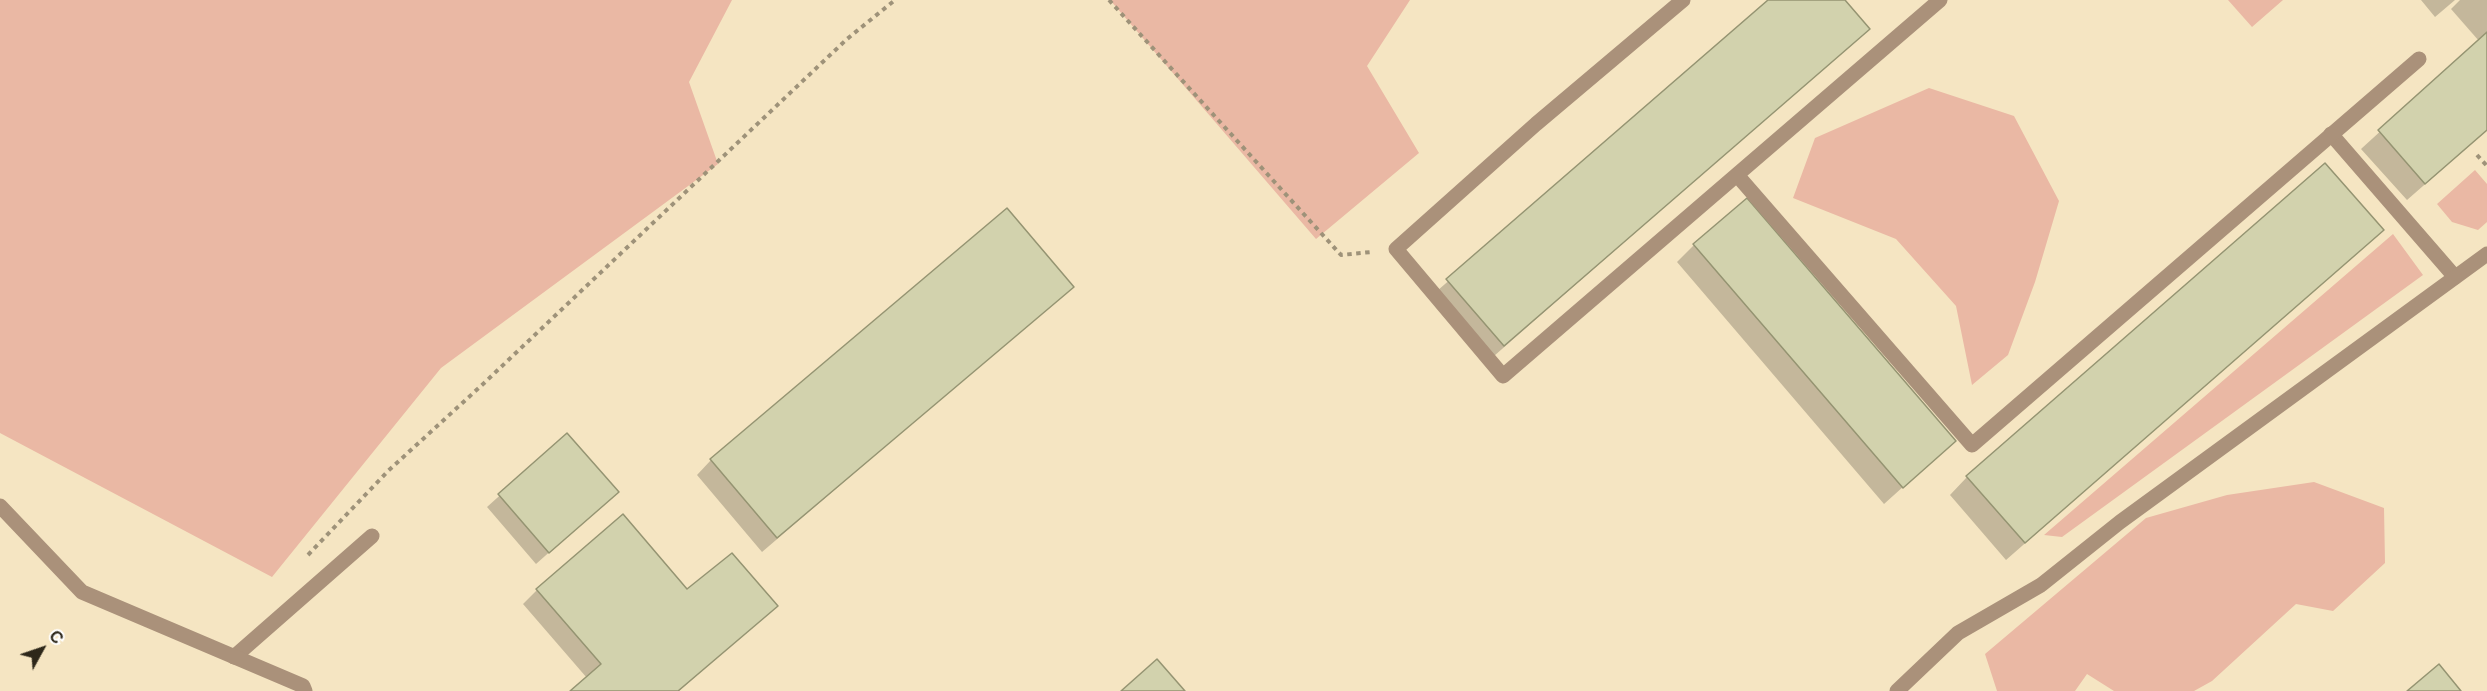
<!DOCTYPE html>
<meta charset="utf-8">
<style>
body{margin:0}
#map{position:relative;width:2487px;height:691px;overflow:hidden;background:#f5e5c2;font-family:Arial,sans-serif}
canvas{display:block}
.north{position:absolute;left:12px;top:619px;width:60px;height:60px;-webkit-text-stroke:4px #fff;paint-order:stroke;rotate:50deg;font-size:16px;font-weight:700;line-height:24px;text-align:center;color:#2d271a}
.north::after{content:'';display:block;margin:auto;width:21px;height:27px;background:#2d271a;clip-path:polygon(50% 0,100% 100%,50% 72%,0 100%)}
</style>
<div id="map">
<canvas width="2487" height="691"></canvas>
<div class="north">С</div>
</div>
<script>
const ctx = document.querySelector('canvas').getContext('2d');
ctx.lineJoin = 'round';
function paint(path, color) {
  ctx.fillStyle = color;
  ctx.fill(path, 'evenodd');
}
function strokePath(path, color, width, dash) {
  ctx.strokeStyle = color;
  ctx.lineWidth = width;
  ctx.lineCap = dash ? 'butt' : 'round';
  ctx.setLineDash(dash || []);
  ctx.stroke(path);
}
paint(new Path2D(`
 M0,0H732L689,82L718,164L441,368L272,577L0,433Z
 M1110,0H1410L1367,66L1419,153L1316,239Z
 M2228,0H2283L2252,27Z
 M1929,88L2014,116L2059,201L2035,282L2008,355L1972,385L1956,306L1896,239L1793,198L1815,138Z
 M2475,170L2487,184V222L2478,230L2452,222L2437,204Z
 M2393,234L2423,275L2062,537L2044,535Z
 M2314,482L2384,508L2385,563L2333,611L2296,604L2212,681L2194,691H2114L2087,674L2075,691H1997L1985,654L2146,518L2227,495Z`), '#eab8a4');
paint(new Path2D(`
 M1770,0H1843L1868,29L1486,363L1429,298Z
 M2421,0H2455L2435,17Z
 M2460,0H2487V130L2407,200L2361,149L2479,41L2451,9Z
 M2382,230L2006,560L1950,495L1967,477Z
 M1694,245L1954,441L1884,504L1677,262Z
 M1072,287L762,552L697,475L711,460Z
 M567,435L617,492L536,564L487,507Z
 M537,590L687,591L776,606L679,691H572L587,678L523,604Z`), '#0003');
const building = new Path2D(`
 M1768,0H1845L1870,29L1504,346L1446,279Z
 M2487,32V130L2425,184L2378,130Z
 M2325,163L2384,230L2025,543L1966,476Z
 M1747,198L1956,441L1903,488L1693,244Z
 M1007,208L1074,287L777,538L710,459Z
 M567,433L619,492L549,553L498,494Z
 M623,514L687,589L732,553L778,606L678,691H570L601,664L536,589Z
 M1157,659L1185,691H1121Z
 M2439,664L2461,691H2407Z`);
paint(building, '#d2d2ad');
strokePath(building, '#959472', 1.5);
strokePath(new Path2D(`
 M1109,0L1341,255L1371,252
 M2477,155L2487,166
 M308,555L388,471L482,385L847,39L895,0`), '#9e9279', 4, [4.5, 4.5]);
strokePath(new Path2D(`
 M2331,134L2455,277
 M234,657L372,536`), '#aa917a', 15);
strokePath(new Path2D(`
 M1683,0L1536,124L1396,249L1503,376L1940,0
 M1737,175L1972,445L2419,59
 M0,506L82,592L303,686L305,691
 M1897,691L1958,633L2041,585L2120,522L2487,254`), '#aa917a', 15);
</script>
